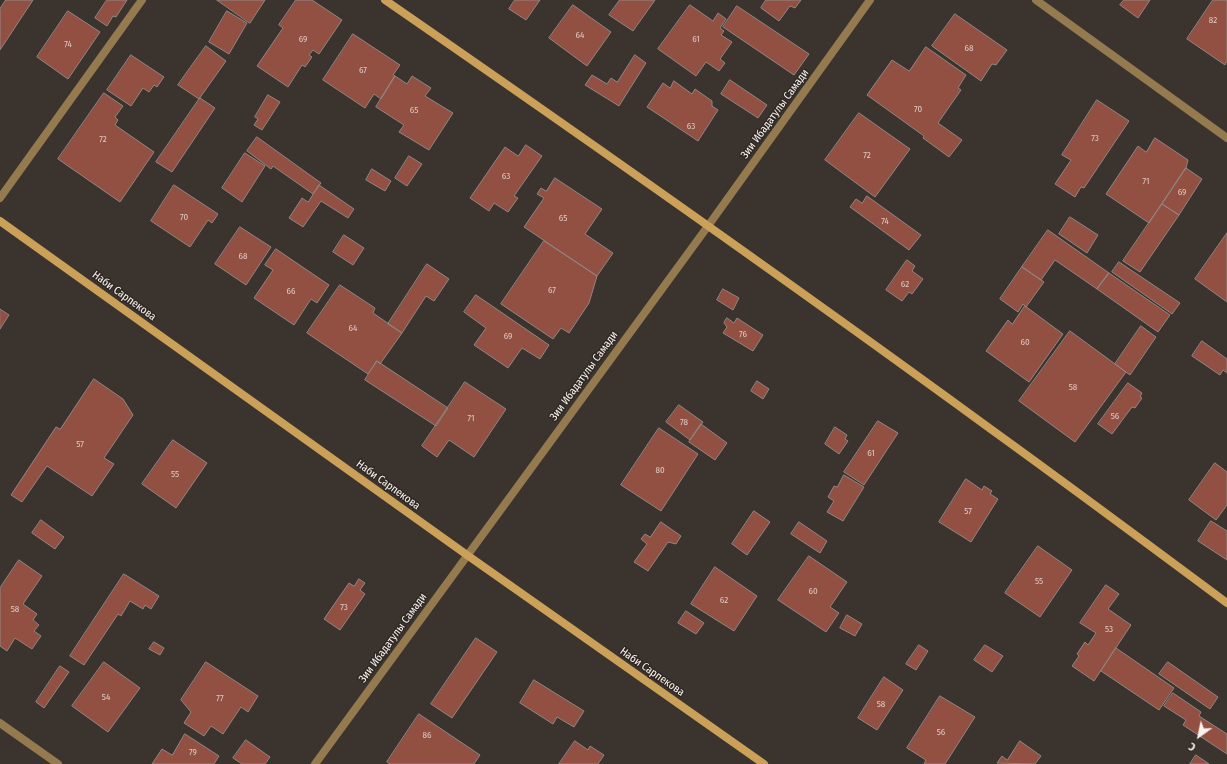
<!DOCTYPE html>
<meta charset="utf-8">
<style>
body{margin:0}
#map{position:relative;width:1227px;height:764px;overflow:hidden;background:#3a332e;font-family:"Fira Sans Condensed",sans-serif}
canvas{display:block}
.north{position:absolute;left:1179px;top:716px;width:40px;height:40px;-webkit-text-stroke:3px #302924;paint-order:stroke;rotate:213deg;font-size:11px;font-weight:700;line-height:16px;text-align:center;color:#f8f3f0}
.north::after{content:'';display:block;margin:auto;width:14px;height:18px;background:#f8f3f0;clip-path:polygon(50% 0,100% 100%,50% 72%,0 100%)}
</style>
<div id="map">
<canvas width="1227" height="764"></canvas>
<div class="north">С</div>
</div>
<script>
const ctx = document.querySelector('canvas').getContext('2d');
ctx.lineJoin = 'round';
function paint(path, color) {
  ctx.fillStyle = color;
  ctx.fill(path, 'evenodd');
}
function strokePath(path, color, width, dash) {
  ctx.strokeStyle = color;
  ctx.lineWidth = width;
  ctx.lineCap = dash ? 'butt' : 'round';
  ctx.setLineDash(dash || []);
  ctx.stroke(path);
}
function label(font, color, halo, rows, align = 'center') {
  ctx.font = font + ' "Fira Sans Condensed",sans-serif';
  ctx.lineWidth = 3;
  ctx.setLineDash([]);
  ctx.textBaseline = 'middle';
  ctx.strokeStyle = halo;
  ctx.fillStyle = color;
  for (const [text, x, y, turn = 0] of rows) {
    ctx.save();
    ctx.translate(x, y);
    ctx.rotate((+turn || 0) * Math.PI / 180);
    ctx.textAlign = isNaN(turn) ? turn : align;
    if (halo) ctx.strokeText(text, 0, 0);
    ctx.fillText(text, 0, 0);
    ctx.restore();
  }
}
const building = new Path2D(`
 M6,0H33L0,50V9Z
 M107,0H127L116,17L113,16L107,26L95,18Z
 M217,0H265L250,23Z
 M296,0H312L342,20L319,54L313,50L309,55L312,57L305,67L302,65L288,87L257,66L283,28L279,25Z
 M515,0H540L526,20L509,9Z
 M620,0H655L633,31L609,15Z
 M766,0H801L795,8L790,6L779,21L761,8Z
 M1124,0H1150L1138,18L1120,5Z
 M1213,0H1227V61L1225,65L1187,39Z
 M573,5L611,32L587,66L549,38Z
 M690,5L713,21L718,13L726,19L720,28L724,31L721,35L732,42L720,59L725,63L719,71L706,62L696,76L658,49Z
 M737,6L809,54L794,75L723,27Z
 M68,11L100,32L68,79L37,57Z
 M227,11L247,23L229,54L209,42Z
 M955,14L1007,50L996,65L992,64L981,81L932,46Z
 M353,34L400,65L393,75L395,76L381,99L374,94L365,108L323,80Z
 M206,46L226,61L199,99L178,85Z
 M926,47L966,75L958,88L961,90L938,123L962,140L949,157L923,138L924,136L867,95L892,60L909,71Z
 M131,55L164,77L157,87L154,85L149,92L143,88L131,106L107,90Z
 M635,55L646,63L619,106L585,85L592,75L607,84L611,78L617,82Z
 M395,76L407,84L412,76L431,88L425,96L453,113L429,150L399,132L404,125L376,107Z
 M730,80L767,105L758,118L721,94Z
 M674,81L692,94L695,89L712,101V106L718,110L698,141L647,107L663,83L670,88Z
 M104,93L123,106L115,117L118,120L115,125L154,152L120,202L58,159Z
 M268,95L280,102L262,130L254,125L258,119L255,117Z
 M200,98L215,108L172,172L156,162Z
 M1097,100L1129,121L1084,188L1081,187L1075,197L1055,184L1071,160L1062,155Z
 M859,113L910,149L875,197L825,160Z
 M257,137L321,183L313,194L273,166L271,169L247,151Z
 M1155,138L1188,160L1186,168L1149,223L1106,194L1138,146L1146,152Z
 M526,145L542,156L514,196L518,198L508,212L494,203L489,211L470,198L505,147L518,156Z
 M245,153L265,166L242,202L222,188Z
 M409,156L422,164L407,186L395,178Z
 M1186,168L1202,179L1179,215L1162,204Z
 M372,169L391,181L385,191L366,180Z
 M555,178L602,209L585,234L613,253L597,276L524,227L544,198L537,194L541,188L546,191Z
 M174,185L218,214L212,223L208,220L190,247L151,221Z
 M319,185L354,209L348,218L321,201L303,227L289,218L302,198L308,202Z
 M867,196L921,235L909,250L850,207L856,199L862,203Z
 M1162,204L1179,215L1140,272L1123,261Z
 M1070,217L1098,235L1087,253L1059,234Z
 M240,227L271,247L246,285L215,264Z
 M1048,230L1109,273L1097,289L1055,260L1041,280L1022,267Z
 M1227,233V302L1195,279Z
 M344,235L364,248L353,265L333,252Z
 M544,241L597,276L589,303L569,333L561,328L553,339L501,304Z
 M276,249L329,285L317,303L311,299L294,325L254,298L273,270L265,265Z
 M907,260L915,266L912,271L923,279L912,294L909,292L902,301L886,290Z
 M1119,262L1180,303L1172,314L1112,272Z
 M427,264L449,279L434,301L426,296L402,333L388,324Z
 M1022,267L1044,282L1026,307L1023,304L1018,312L1000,299Z
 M1109,273L1170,315L1158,332L1097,289Z
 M340,285L375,308L373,313L402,333L380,364L377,361L368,374L307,333Z
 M723,289L739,298L733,310L717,300Z
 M476,295L549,345L540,359L522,348L508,368L474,345L486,328L464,312Z
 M1025,306L1063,334L1029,382L986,351L1008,320L1012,324Z
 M0,309L9,315L0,329Z
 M727,318L734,323L737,318L763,335L753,351L723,333L727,327L724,323Z
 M1141,326L1156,337L1130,375L1115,364Z
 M1070,331L1126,372L1075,442L1019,401Z
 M1202,341L1227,359V373L1223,370L1220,375L1192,356Z
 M377,361L448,408L436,426L365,380Z
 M94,379L123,399L133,415L104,458L114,464L92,496L47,466L22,502L11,495L56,427L60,429Z
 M757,381L769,389L763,399L751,391Z
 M465,382L506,409L474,457L449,440L437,457L422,446Z
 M1128,383L1142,393L1140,397L1142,398L1135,408L1132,407L1112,434L1098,424Z
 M679,405L703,422L690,440L666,422Z
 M878,421L898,433L864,485L844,472Z
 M701,424L727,443L715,460L689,442Z
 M835,427L847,435L845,439L848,441L839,454L825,444Z
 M659,428L698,454L661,511L621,485Z
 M173,440L207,463L176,508L142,484Z
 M1215,463L1227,472V505L1216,520L1189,500Z
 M844,475L864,487L843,521L827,512L834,501L828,497L834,486L837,487Z
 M966,479L982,490L984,486L992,491L990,494L998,499L971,542L939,522Z
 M754,511L770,522L747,555L732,544Z
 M41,520L64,537L55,549L32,533Z
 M1211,521L1227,531V560L1198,541Z
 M661,522L681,536L676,544L668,542L648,571L634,562L647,544L641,539L645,534L650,537Z
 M799,522L827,541L820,553L791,534Z
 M1038,546L1072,570L1040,617L1005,593Z
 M809,556L847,582L830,607L839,613L826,632L778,600Z
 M19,560L42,576L23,604L37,614L33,620L39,625L34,631L41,636L32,649L15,638L7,651L0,646V588Z
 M715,567L757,596L734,631L691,604Z
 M124,574L159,596L151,609L145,605L143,609L130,601L121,616L118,614L84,665L70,656Z
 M359,579L365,583L360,590L365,594L340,630L324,619L349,583L354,586Z
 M1106,585L1119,594L1108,609L1131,625L1094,681L1072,666L1079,656L1077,654L1085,642L1088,645L1096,633L1080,623Z
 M686,611L704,623L696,634L678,623Z
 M847,615L862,624L855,636L840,628Z
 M476,638L497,652L452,718L431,704Z
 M154,642L164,648L160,655L149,649Z
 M919,645L928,651L916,670L906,664Z
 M985,645L1003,656L992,672L974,660Z
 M1116,648L1174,688L1159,710L1101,671Z
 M104,662L140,688L108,732L72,706Z
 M206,662L258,696L248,712L241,707L223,734L211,726L204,736L184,723L191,712L181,700Z
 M1168,662L1218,697L1210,709L1159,674Z
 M60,666L69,672L44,708L36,702Z
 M884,677L903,690L877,730L858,718Z
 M534,680L584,711L574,727L557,717L553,724L520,703Z
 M1173,693L1201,712L1199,716L1227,734V754L1183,725L1186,720L1164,706Z
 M940,696L975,717L945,764H924L926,760L907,748Z
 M419,714L480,755L474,764H390L387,762Z
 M185,734L219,756L214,764H152L162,749L172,755Z
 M246,740L270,757L265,764H242L233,758Z
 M575,741L588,750L590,746L604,755L598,764H559Z
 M1020,741L1041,756L1035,764L997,763L1002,756L1007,760Z
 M1196,755L1209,764H1190Z`);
paint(building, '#925042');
strokePath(building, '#918683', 1);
strokePath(new Path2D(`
 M1036,0L1227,138
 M0,198L142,0
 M0,723L58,764
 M315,764L708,226L870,0`), '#947a4e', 8);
strokePath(new Path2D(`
 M385,0C589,141 792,284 992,430C1071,487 1149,545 1227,603
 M0,221L467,555L764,764`), '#cba058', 8);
label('9px', '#decac4', null, [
 ["82",1213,20],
 ["64",580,35],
 ["69",303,39],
 ["61",696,39],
 ["74",68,44],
 ["68",969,48],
 ["67",363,70],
 ["70",918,109],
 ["65",414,110],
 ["63",691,126],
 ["73",1095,138],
 ["72",103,139],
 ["72",867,155],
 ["63",506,176],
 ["71",1146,181],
 ["69",1182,192],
 ["70",184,217],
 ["65",563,218],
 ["74",885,221],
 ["68",243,256],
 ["62",905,284],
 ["67",552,290],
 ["66",291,291],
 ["64",353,328],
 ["76",743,334],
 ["69",508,336],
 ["60",1025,342],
 ["58",1073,387],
 ["56",1115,416],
 ["71",471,418],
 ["78",684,422],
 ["57",80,444],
 ["61",871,453],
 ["80",660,470],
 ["55",175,474],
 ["57",968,511],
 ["55",1039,581],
 ["60",813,591],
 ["62",724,600],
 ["73",344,607],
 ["58",15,609],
 ["53",1109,629],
 ["54",106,697],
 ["77",220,698],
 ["58",881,704],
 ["56",941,732],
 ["86",427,735],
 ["79",193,752]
]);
label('11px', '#f8f3f0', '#302924', [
 ["Зии Ибадатулы Самади",775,114,-54],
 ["Наби Сарпекова",124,296,36],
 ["Зии Ибадатулы Самади",584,376,-54],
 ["Наби Сарпекова",388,485,36],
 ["Зии Ибадатулы Самади",393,638,-54],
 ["Наби Сарпекова",652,672,35]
]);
</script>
